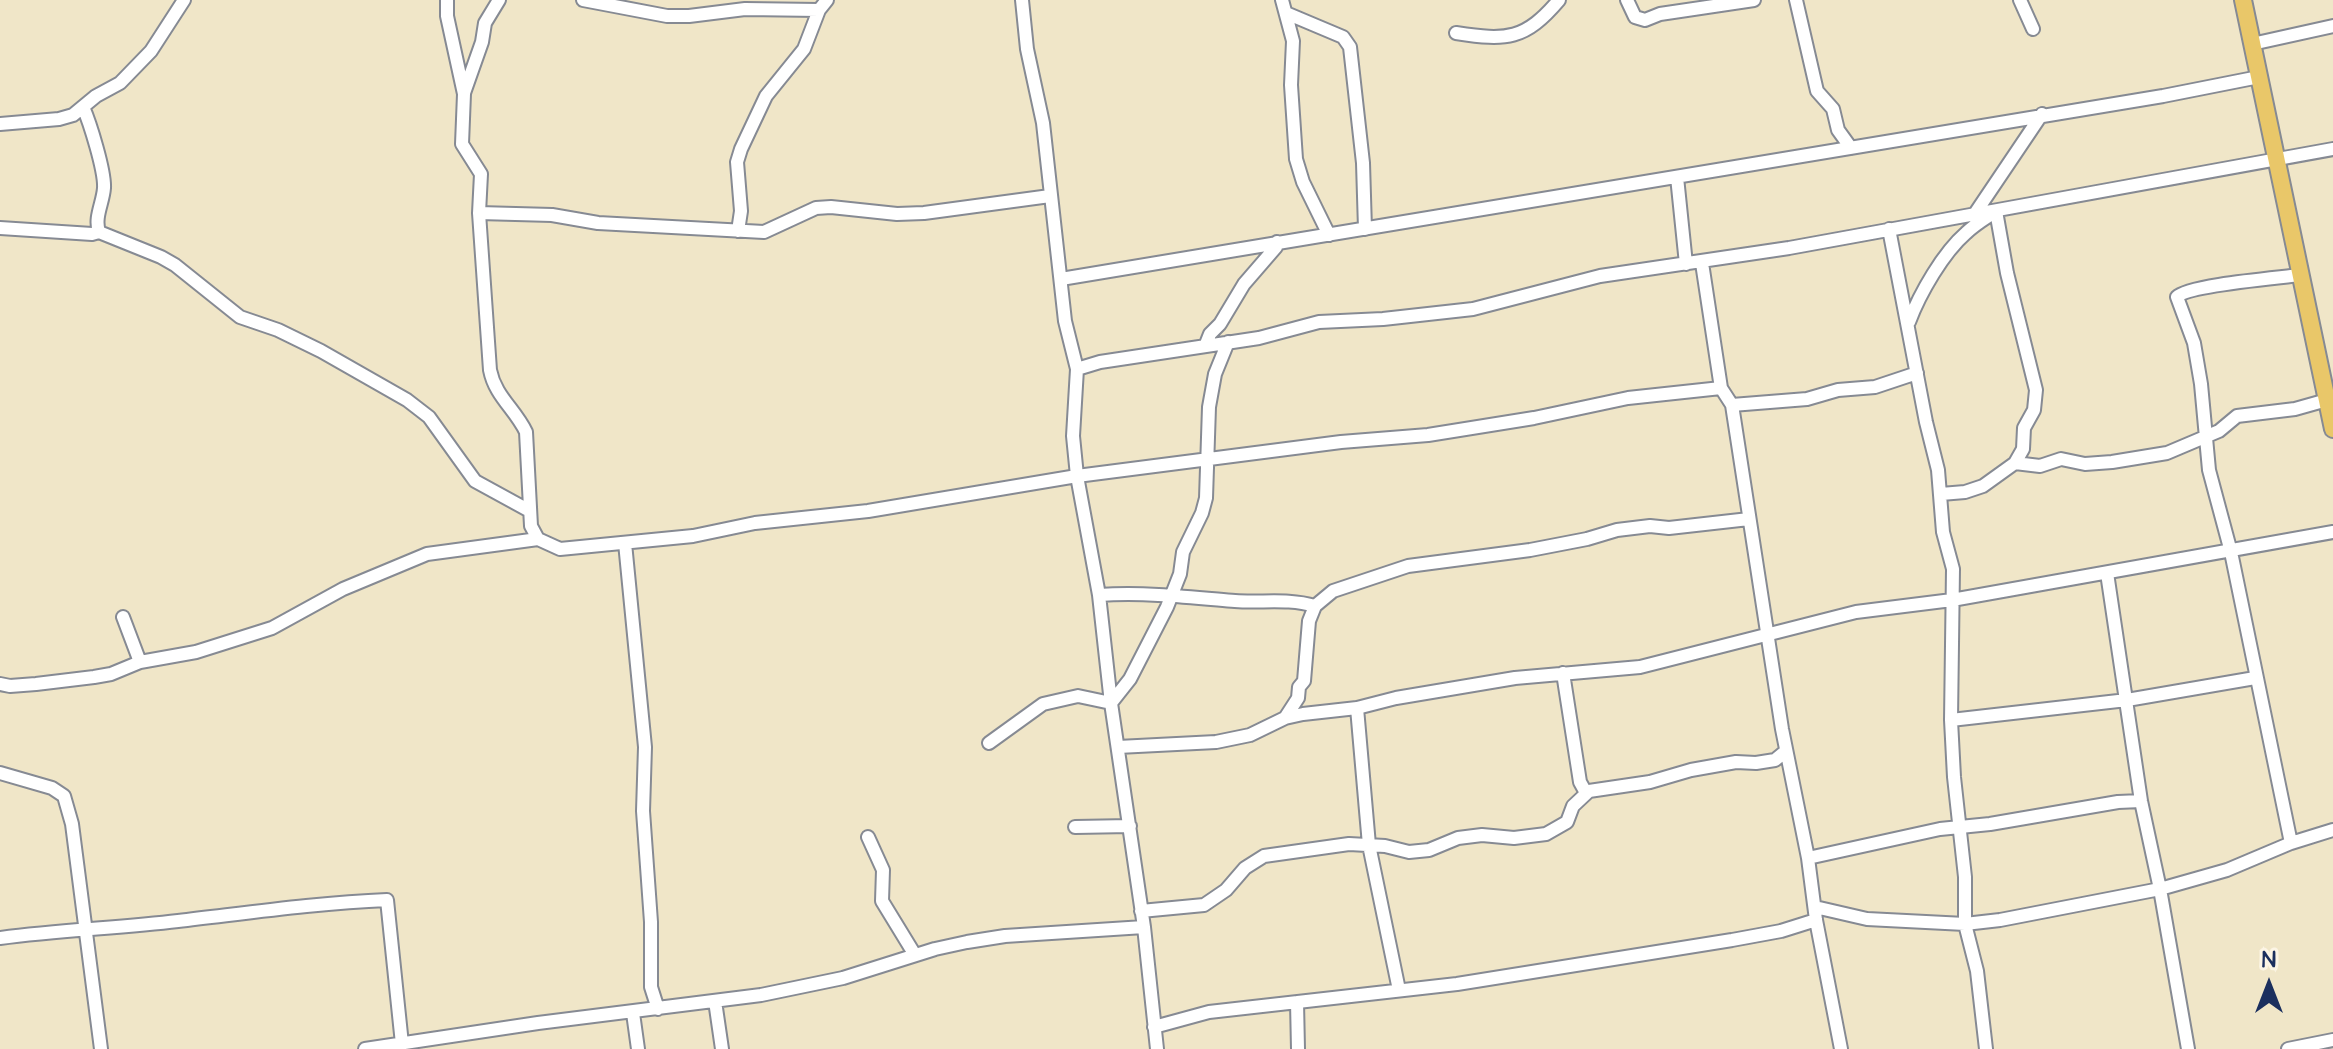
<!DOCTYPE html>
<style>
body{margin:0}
#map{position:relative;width:2333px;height:1049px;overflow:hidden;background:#f0e6c8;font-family:"Architects Daughter",sans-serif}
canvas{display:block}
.north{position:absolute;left:2229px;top:945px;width:80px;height:80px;-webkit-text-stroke:6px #fcf5e5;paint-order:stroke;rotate:0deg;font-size:22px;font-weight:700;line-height:32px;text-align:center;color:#1b2f5e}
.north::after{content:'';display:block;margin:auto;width:28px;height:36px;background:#1b2f5e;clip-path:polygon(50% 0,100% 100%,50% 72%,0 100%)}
</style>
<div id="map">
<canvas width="2333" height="1049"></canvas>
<div class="north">N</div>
</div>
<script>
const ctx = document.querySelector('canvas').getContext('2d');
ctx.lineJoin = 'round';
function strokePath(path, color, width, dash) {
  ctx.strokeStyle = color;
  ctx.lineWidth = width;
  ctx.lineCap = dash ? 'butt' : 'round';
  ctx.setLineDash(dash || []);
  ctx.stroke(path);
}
const minor = new Path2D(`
 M447,0V16L464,94L462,144L481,174L479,213L490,370C495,396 515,409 526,432L531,526L538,539L560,549L693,536L755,523L868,511L1077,476L1341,442L1428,435L1534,418L1628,398L1721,388
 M583,0L667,16H689L745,9L819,10
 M1022,0L1027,49L1043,123L1065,321L1077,369L1073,436L1077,476L1099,595L1111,703L1144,927L1157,1049
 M1282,0L1293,41L1291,85L1296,159L1303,182L1329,235
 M1627,0L1635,17L1645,20L1660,14L1754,0
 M1796,0L1817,91L1833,109L1838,130L1851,148
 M2020,0L2033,29
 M1286,13L1343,37L1350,47L1363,163L1365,229
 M1456,33C1507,41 1525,40 1559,0
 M2252,44L2333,26
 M464,93L482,42L485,23L499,0
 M83,107C90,123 105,171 104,188C103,203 94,217 99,232
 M0,124L59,119L73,115L96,96L120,83L151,51L184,0
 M1677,177L1686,264
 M479,213L552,215L598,223L764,232L816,208L831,207L897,214L924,213L1050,196
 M1974,215L2042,114
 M0,228L92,234L99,232L161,257L175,265L240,317L278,330L321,351L407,400L429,417L475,481L528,510
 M1889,229L1926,422L1938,470L1943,532L1953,569L1951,720L1954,777L1965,877V924L1977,971L1986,1049
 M738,231L741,211L737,162L741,149L766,96L804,49L819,10L827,0
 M1702,263L1721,388L1732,405L1782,729L1808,858L1816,920L1841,1049
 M1061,279L2163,96L2259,77
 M1909,322C1920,293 1943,253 1966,233C1975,224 1986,218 1996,211L2007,273L2036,390L2034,410L2024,428L2023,449L2015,463L1983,486L1965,492L1941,494
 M1206,344L1210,334L1220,324L1244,284L1276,247L1277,242
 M1077,369L1100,362L1259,338L1319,322L1383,319L1473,309L1600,276L1789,248L2333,149
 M1732,405L1807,399L1838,390L1875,387L1917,373
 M2015,463L2040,466L2061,459L2085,464L2112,462L2167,453L2219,431L2237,416L2295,409L2327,400
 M625,543L645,747L643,811L651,922V987L658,1009
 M2107,573L2141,801L2160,889L2188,1049
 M1099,595C1145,592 1189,597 1235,601C1262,603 1288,598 1315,606
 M123,617L140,662
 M1563,673L1580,782L1585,791H1589
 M0,684L10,686L36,684L94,677L111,674L140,662L196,652L272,628L343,589L427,554L538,539
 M1357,708L1369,845L1399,990
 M1285,718L1298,698L1299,687L1304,681L1309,621L1315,606L1333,591L1408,566L1530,550L1587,539L1617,530L1650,526L1669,528L1749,519
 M1951,720L2127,700L2255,678
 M989,743L1043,704L1078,696L1111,703L1130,679L1167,607L1180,574L1183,552L1202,513L1206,498L1209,407L1215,374L1228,342
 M1118,747L1216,742L1250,735L1285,718L1303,714L1357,708L1396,698L1515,678L1640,667L1856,612L1952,600L2333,532
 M0,773L52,788L64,796L72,824L101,1049
 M1075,827L1130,826
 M868,837L883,870L882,901L915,955
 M2291,843L2231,552L2209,470L2201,384L2194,343L2177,297C2188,285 2278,278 2300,275
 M1808,858L1940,829L1990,824L2118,802L2141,801
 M1815,907L1867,919L1965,924L2000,920L2160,889L2227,870L2291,843L2333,830
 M1141,911L1204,905L1226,890L1245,868L1264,856L1349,844L1385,846L1409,852L1429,850L1458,838L1482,835L1514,838L1546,834L1567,822L1573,806L1589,791L1650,782L1691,770L1736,762L1756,763L1775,760L1786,751
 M0,938C59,930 119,928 178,921C248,913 317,903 387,900L402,1044
 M715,1001L722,1049
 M1297,1002L1298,1049
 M633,1013L638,1049
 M1154,1027L1209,1012L1457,984L1732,940L1781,931L1816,920
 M365,1049L538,1023L761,995L843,978L935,949L967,942L1005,936L1144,927
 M2288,1049L2333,1040`);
const major = new Path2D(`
 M2243,0L2333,429`);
strokePath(minor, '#868a93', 16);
strokePath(major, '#868a93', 20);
strokePath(minor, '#fff', 12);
strokePath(major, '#e9c769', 16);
</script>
